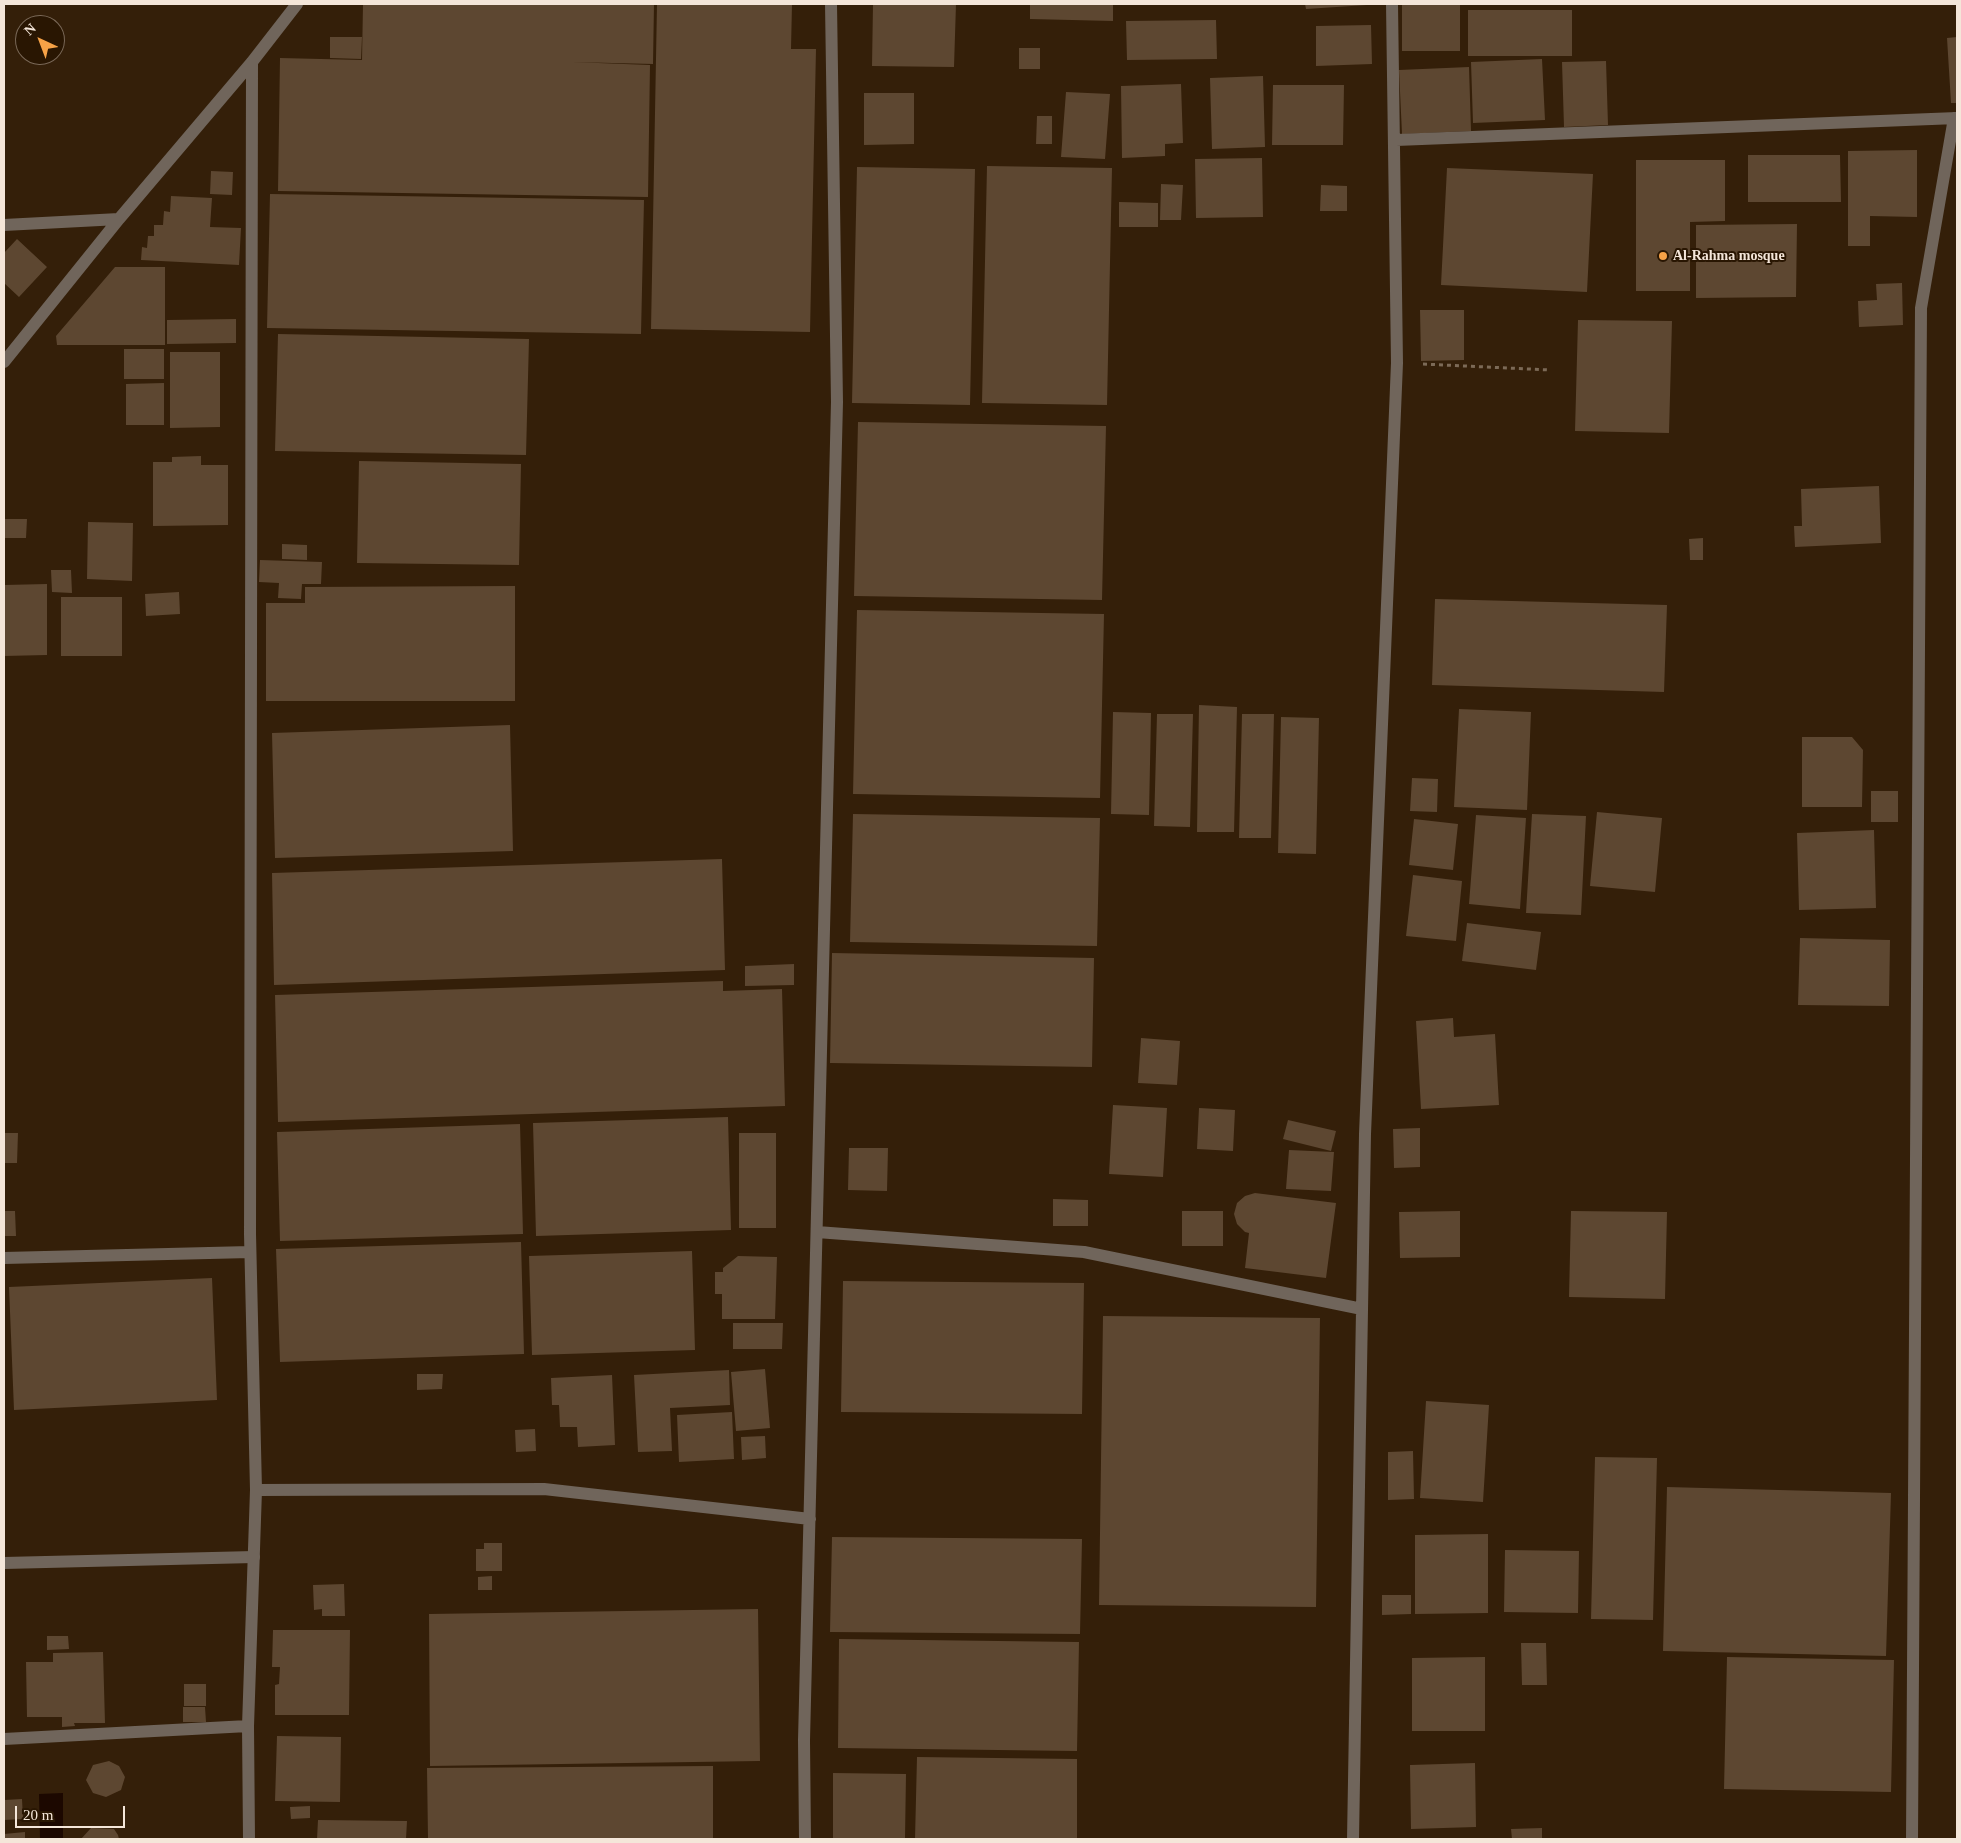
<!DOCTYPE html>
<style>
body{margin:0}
#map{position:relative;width:1961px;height:1843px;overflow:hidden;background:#341f09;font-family:Georgia,serif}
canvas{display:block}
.frame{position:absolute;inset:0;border:5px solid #f4e6d9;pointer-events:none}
.north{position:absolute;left:15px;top:15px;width:50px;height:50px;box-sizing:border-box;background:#291602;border:1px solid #7a6958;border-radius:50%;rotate:317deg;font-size:14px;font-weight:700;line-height:20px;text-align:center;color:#f4e6d9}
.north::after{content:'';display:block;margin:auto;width:18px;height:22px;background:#f6a247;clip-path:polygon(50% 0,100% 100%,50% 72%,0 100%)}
.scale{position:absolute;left:15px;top:1806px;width:110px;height:22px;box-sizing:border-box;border:2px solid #f4e6d9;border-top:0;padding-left:6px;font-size:15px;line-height:18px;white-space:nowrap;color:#f4e6d9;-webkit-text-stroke:4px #291602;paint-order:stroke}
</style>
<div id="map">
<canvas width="1961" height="1843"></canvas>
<div class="frame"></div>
<div class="north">N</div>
<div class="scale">20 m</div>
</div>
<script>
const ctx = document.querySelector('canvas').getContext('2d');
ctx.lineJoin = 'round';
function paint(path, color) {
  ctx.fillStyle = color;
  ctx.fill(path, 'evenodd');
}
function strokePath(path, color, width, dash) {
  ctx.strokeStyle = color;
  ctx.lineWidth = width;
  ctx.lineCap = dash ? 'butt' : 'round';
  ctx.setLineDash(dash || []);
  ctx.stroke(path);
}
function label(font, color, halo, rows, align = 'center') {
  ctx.font = font + ' Georgia,serif';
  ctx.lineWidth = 4;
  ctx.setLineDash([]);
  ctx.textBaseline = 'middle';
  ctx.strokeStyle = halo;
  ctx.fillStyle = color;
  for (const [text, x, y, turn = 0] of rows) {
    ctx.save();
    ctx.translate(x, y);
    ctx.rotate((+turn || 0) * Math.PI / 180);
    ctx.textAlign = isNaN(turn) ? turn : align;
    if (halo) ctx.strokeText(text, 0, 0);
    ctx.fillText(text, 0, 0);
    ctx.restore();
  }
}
paint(new Path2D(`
 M63,1793V1839H40L39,1794Z`), '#1c0800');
paint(new Path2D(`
 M363,4H654L653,64L572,62L650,65L648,197L278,191L280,58L362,60Z
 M657,4H792L791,49H816L810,332L651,329Z
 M873,4H956L954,67L872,66Z
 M1030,4H1113V21L1030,19Z
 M1305,4H1367V5L1306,9Z
 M1402,4H1460V51H1402Z
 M1468,10H1572V56H1468Z
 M1216,20L1217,59L1127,60L1126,21Z
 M1371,25L1372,64L1316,66V26Z
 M330,37H362L361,59L330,58Z
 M1957,37V103H1951L1947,38Z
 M1019,48H1040V69H1019Z
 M1542,59L1545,120L1473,123L1471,62Z
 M1606,61L1608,125L1564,127L1562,62Z
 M1469,67L1471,131L1402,134L1399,70Z
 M1263,76L1265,147L1212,149L1210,78Z
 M1181,84L1183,143L1165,144V156L1122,158L1121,86Z
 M1273,85H1344L1343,145H1272Z
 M1066,92L1110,94L1105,159L1061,157Z
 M864,93H914V144L864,145Z
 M1037,116H1052V144H1036Z
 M1917,150V217L1870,216V246H1848V151Z
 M1748,155H1840L1841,202H1748Z
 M1262,158L1263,217L1196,218L1195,159Z
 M1636,160H1725V221L1690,222V291H1636Z
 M987,166L1112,168L1107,405L982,403Z
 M857,167L975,169L970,405L852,403Z
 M1447,168L1593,174L1587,292L1441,285Z
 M211,171L233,172L232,195L210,194Z
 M1161,184L1183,185L1181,220H1160Z
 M1321,185L1347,186V211H1320Z
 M270,194L644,200L641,334L267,328Z
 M171,196L212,198L210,227L241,228L239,265L141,260L142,247L147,248L148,236H154V225H163L164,211L170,212Z
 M1119,202L1158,203V227H1119Z
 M1797,224L1796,297L1696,298V225Z
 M17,239L47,267L19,297L4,283V253Z
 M115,267H165V345H57L56,336Z
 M1902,283L1903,325L1859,327L1858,301L1877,300L1876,284Z
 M1420,310H1464V360L1421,361Z
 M236,319V343L167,344V320Z
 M1578,320L1672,321L1669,433L1575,431Z
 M278,334L529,339L526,455L275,451Z
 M124,349H164V379H124Z
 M170,352H220V427L170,428Z
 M164,383V425H126V384Z
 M858,422L1106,426L1102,600L854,596Z
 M201,456V465H228V525L153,526V462H172V457Z
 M359,461L521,464L519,565L357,563Z
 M1879,486L1881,543L1795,547L1794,526H1802L1801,489Z
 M5,519H27L26,538H5Z
 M88,522L133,523L132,581L87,579Z
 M1703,538V560H1690L1689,539Z
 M282,544L307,545V560L282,559Z
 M260,560L322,562L321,584H302L301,599L278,598L279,583L259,582Z
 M51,570H71L72,593L52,592Z
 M47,584V655L4,656V585Z
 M515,586V701H266V603H305V587Z
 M179,592L180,614L146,616L145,594Z
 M61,597H122V656H61Z
 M1435,599L1667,605L1664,692L1432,685Z
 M857,610L1104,614L1100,798L853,794Z
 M1199,705L1237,707L1234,832H1197Z
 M1459,709L1531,712L1527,810L1454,807Z
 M1113,712L1151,713L1149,815L1111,814Z
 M1157,714H1193L1190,827L1154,826Z
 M1242,714H1274L1271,838H1239Z
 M1281,717L1319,718L1316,854L1278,853Z
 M510,725L513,851L275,858L272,733Z
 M1802,737H1852L1863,750L1862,807H1802Z
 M1412,778L1438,779L1437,812L1410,811Z
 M1871,791H1898V822H1871Z
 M1597,812L1662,818L1655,892L1590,886Z
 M853,814L1100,818L1097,946L850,942Z
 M1532,814L1586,816L1581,915L1526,913Z
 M1476,815L1526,818L1520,909L1469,904Z
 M1414,819L1458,824L1453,870L1409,865Z
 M1874,830L1876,908L1799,910L1797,833Z
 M722,859L725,970L274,985L272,873Z
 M1413,875L1462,881L1456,941L1406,936Z
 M1467,923L1541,932L1536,970L1462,961Z
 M1800,938L1890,940L1889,1006L1798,1005Z
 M832,953L1094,958L1092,1067L830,1063Z
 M794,964V985L745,986V966Z
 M723,981V991L782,989L785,1106L278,1122L275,995Z
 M1453,1018L1454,1037L1495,1034L1499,1105L1421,1109L1416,1021Z
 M1141,1038L1180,1041L1177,1085L1138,1083Z
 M1113,1105L1167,1108L1163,1177L1109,1174Z
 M1199,1108L1235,1110L1233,1151L1197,1149Z
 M728,1117L731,1230L536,1236L533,1123Z
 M1288,1120L1336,1131L1331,1151L1283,1139Z
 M520,1124L523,1234L280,1241L277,1132Z
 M1420,1128V1167L1394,1168L1393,1129Z
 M4,1133H18L17,1163H4Z
 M739,1133H776V1228H739Z
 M849,1148H888L887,1191L848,1190Z
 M1289,1150L1334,1152L1331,1191L1286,1189Z
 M1255,1193L1336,1203L1326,1278L1245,1268L1249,1233L1245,1232L1237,1224L1234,1214L1237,1203L1245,1196Z
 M1053,1199L1088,1200V1226H1053Z
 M4,1211H15L16,1236H4Z
 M1182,1211H1223V1246H1182Z
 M1460,1211V1257L1400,1258L1399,1212Z
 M1571,1211L1667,1212L1665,1299L1569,1297Z
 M521,1242L524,1354L280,1362L276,1249Z
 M692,1251L695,1350L532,1355L529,1256Z
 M738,1256L777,1257L775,1319H722V1294H715V1272H723V1268Z
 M212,1278L217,1400L14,1410L9,1287Z
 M843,1281L1084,1283L1082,1414L841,1412Z
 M1103,1316L1320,1318L1316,1607L1099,1605Z
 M733,1323H783L782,1349H733Z
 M765,1369L770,1428L736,1431L731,1372Z
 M729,1370L730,1405L670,1408L672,1451L638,1452L634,1375Z
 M417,1374H443L442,1389L417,1390Z
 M612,1375L615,1445L578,1447L577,1427H560L559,1405H552L551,1378Z
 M1426,1401L1489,1405L1483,1502L1420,1498Z
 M732,1412L734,1459L679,1462L677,1415Z
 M535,1429L536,1451L516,1452L515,1430Z
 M765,1436L766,1458L742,1460L741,1437Z
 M1413,1451L1414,1499L1388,1500V1452Z
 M1595,1457L1657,1458L1653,1620L1591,1619Z
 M1667,1487L1891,1493L1886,1656L1663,1651Z
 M1488,1534V1613L1415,1614V1535Z
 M832,1537L1082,1539L1080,1634L830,1632Z
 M484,1543H502V1571H476V1549H484Z
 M1505,1550L1579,1551L1578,1613L1504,1612Z
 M492,1576V1590H478V1577Z
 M344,1584L345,1616H322V1609L314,1610L313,1585Z
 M1382,1595H1411V1614L1382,1615Z
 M758,1609L760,1761L430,1766L429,1614Z
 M273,1630H350L349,1715H275V1685L279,1684L280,1667H272Z
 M47,1636H68L69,1649L47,1650Z
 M839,1639L1079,1642L1077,1751L838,1748Z
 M1521,1643H1546L1547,1685H1522Z
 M103,1652L105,1723H74L75,1726L62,1727V1717H27L26,1662H53V1653Z
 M1485,1657V1731H1412V1658Z
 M1727,1657L1894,1660L1891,1792L1724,1789Z
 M184,1684H206V1706H184Z
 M183,1707H205L206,1722H183Z
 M277,1736L341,1737L340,1802L275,1801Z
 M917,1757L1077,1759V1839H915Z
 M109,1761L119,1766L125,1777L121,1790L106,1797L93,1793L86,1780L93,1765Z
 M1475,1763L1476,1827L1411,1829L1410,1765Z
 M713,1766V1839H428L427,1768Z
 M833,1773L906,1774L905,1839H833Z
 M22,1799L23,1819L4,1820V1800Z
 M310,1806V1818L291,1819L290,1807Z
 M318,1820L407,1821L406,1839H317Z
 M91,1828L114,1829L118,1835L119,1839H81Z
 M1542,1828V1839H1512L1511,1829Z
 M25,1832V1839H4V1834Z`), '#5d4731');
strokePath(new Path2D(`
 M1423,364L1550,370`), '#7c6a57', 3, [4, 4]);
strokePath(new Path2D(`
 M4,1563L254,1557`), '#70655b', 12);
strokePath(new Path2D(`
 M1396,140L1957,118
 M4,225L119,219
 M4,362L119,219L252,62L297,4
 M817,1232L1084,1252L1362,1309
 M4,1258L250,1252
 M256,1490L544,1489L810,1519
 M4,1739L248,1726
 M249,1839L248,1726L256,1490L250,1234L252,62
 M805,1839L804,1740L837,402L831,4
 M1353,1839L1365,1134L1397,363L1392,4
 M1912,1839L1921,308L1954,118`), '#70655b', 12);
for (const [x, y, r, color] of [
 [1663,256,5,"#f6a247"]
]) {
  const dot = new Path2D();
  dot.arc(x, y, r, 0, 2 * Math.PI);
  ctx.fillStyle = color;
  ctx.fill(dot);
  strokePath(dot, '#291602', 2);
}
label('bold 14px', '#f4e6d9', '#291602', [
 ["Al-Rahma mosque",1673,256]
], 'left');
</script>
